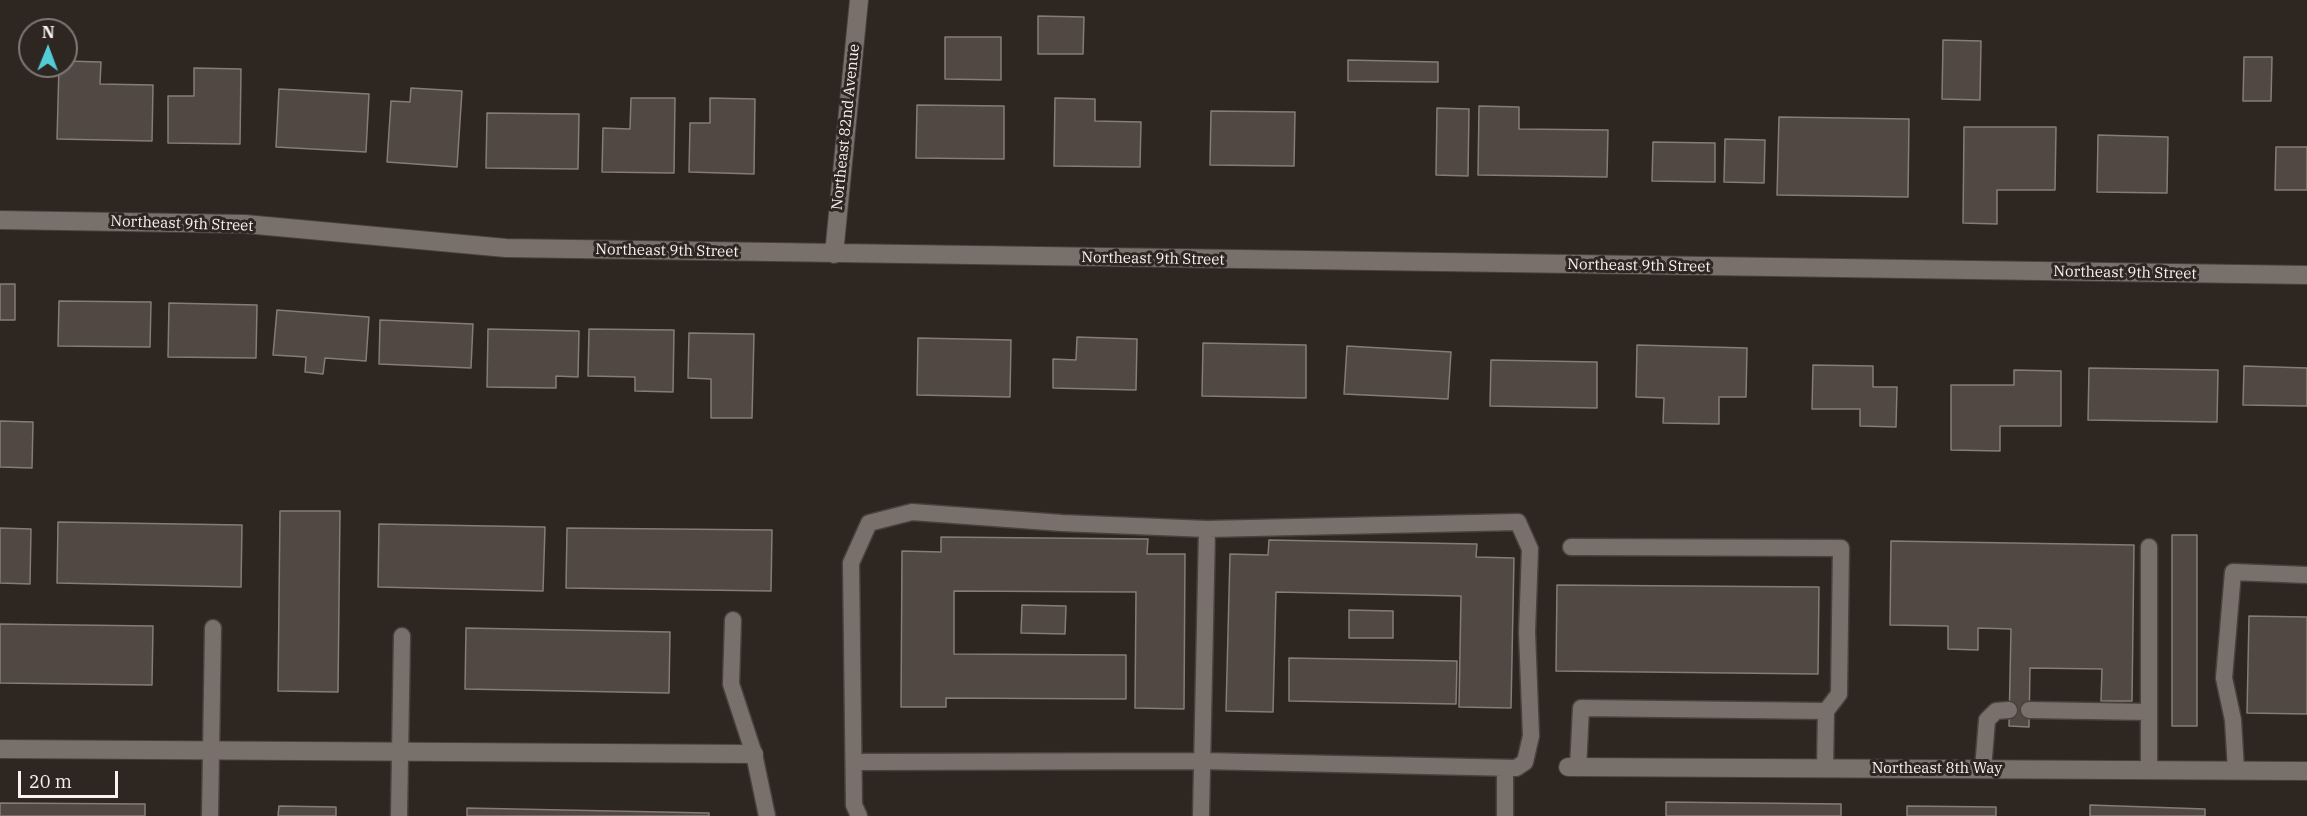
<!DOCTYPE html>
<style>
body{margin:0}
#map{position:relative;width:2307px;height:816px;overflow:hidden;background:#2e2621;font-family:"IBM Plex Serif",serif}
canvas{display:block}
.north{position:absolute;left:18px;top:18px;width:60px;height:60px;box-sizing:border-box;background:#2e2621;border:2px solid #7f7874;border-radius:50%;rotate:1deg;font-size:16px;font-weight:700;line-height:24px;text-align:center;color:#f8f3f0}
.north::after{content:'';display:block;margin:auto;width:21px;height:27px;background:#52ccd6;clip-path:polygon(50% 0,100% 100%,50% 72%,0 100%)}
.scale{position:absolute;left:18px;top:771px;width:100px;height:27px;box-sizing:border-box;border:3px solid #f8f3f0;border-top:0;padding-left:8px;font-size:18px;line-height:21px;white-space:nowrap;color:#f8f3f0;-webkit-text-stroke:4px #2e2621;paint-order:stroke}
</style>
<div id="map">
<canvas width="2307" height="816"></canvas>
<div class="north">N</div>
<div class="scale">20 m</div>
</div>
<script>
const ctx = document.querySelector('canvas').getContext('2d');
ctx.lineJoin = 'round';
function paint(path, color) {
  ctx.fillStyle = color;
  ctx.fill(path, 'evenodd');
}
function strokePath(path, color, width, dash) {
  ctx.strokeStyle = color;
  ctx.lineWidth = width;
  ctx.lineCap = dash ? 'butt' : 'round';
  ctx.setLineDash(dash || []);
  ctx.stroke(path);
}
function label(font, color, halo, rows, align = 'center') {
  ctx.font = font + ' "IBM Plex Serif",serif';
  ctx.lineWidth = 6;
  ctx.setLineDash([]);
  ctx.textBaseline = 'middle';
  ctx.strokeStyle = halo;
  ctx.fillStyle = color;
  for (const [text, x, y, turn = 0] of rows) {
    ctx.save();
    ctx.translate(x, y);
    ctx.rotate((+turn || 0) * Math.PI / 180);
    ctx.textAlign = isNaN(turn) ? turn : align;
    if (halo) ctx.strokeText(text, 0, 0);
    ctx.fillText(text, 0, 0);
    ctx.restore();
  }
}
const building = new Path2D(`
 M1038,16L1084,17L1083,54H1038Z
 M945,37H1001V80L945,79Z
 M1943,40L1981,41L1980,100L1942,99Z
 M2244,57H2272L2271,101H2243Z
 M1348,60L1438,62V82L1348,81Z
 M66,61L101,62L100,84L153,85L152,141L57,139L59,66H66Z
 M194,68L241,69L240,144L168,143V96H194Z
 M411,88L462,91L457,167L387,162L391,101L410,102Z
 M279,89L369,94L366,152L276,147Z
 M631,98H675L674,173L602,172L603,128L630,129Z
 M710,98L755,99L754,174L689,172L690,123H710Z
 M1055,98L1095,99V121L1141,122L1140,167L1054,166Z
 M917,105L1004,106V159L916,158Z
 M1479,106L1519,107V129L1608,130L1607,177L1478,175Z
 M1437,108L1469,109L1468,176L1436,175Z
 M1211,111L1295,112L1294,166L1210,165Z
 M487,113L579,114L578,169L486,168Z
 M1779,117L1909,119L1908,197L1777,195Z
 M1964,127H2056L2055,190H1997V224L1963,223Z
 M2098,135L2168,137L2167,193L2097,192Z
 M1725,139L1765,140L1764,183L1724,182Z
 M1653,142L1715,143V182L1652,181Z
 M2276,147H2307V190H2275Z
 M0,284H15V320H0Z
 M59,301L151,302L150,347L58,346Z
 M169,303L257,305L256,358L168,357Z
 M277,310L369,317L366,361L325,358L323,374L305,372L306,357L273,355Z
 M380,320L473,324L471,368L379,364Z
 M488,329L579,331L578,377L556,376V388L487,387Z
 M589,329L674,330L673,392L635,391V377L588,376Z
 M689,333L754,334L752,418H711V379L688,378Z
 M1077,337L1137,339L1136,390L1053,388V359L1076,360Z
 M918,338L1011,340L1010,397L917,395Z
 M1203,343L1306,345V398L1202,396Z
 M1637,345L1747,348L1746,397H1719V424L1663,423L1664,398L1636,397Z
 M1347,346L1451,352L1448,399L1344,394Z
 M1491,360L1597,362V408L1490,406Z
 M1813,365L1873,366V387H1897L1896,427L1860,426V409H1812Z
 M2244,366L2307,368V406L2243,405Z
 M2089,368L2218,370L2217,422L2088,420Z
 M2014,370L2061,371V426H2000V451L1951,450V385H2014Z
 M0,421L33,422L32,468L0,467Z
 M280,511H340L338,692L278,691Z
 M58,522L242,525L241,587L57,583Z
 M379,524L545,527L543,591L378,587Z
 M0,528L31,529L30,584L0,583Z
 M567,528L772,530L771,591L566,588Z
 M2172,535H2197V726H2172Z
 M941,537L1148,539L1147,554H1185L1184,709L1135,708L1136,592L954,591V654L1126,655V699L946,698V707H901L902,551L941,552Z
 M1269,540L1477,544L1476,557L1514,558L1511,708L1459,707L1461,596L1276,592L1273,712L1226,711L1230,554L1268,555Z
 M1891,541L2134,545L2132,701H2101L2102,669L2030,668L2029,727L2009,726L2011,629L1978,628V650L1948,649V626L1890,625Z
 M1557,585L1819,587L1818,674L1556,671Z
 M1022,605L1066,606L1065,634L1021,633Z
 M1349,610L1393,611V638H1349Z
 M2249,616L2307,617V714L2247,713Z
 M0,624L153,626L152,685L0,683Z
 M466,628L670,632L669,693L465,689Z
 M1289,658L1457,661L1456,704L1289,701Z
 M1666,802L1841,804V816H1666Z
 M0,803L145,804V816H0Z
 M2090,805L2205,809V816H2090Z
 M279,806L336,807V816H278Z
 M1907,806L1996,807V816H1907Z
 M467,808L709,813V816H467Z`);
paint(building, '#524843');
strokePath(building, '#867c76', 1.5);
const lane = new Path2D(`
 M1571,547L1841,548L1839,694L1826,711
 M733,620L731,684L754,754L767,816
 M2029,710L2149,712
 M854,762L1203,761L1516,768L1525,762L1531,736L1527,632L1530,549L1518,522L1207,529L1062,523L912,512L869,523L851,563L854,805L859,816
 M1505,768V816
 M1578,768L1581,708L1826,711L1825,769
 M1983,769L1987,720L1996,711L2009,710
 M2149,770V547
 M2236,770L2233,720L2224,678L2233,572L2307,575
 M210,816L213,628
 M399,816L402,636
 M1201,816L1207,529`);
const street = new Path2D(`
 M0,220L245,224L506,248L2307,275
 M834,254L859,0
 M0,749L754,754
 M1568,767L2307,771`);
strokePath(lane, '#48413d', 19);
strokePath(street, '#48413d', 20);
strokePath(lane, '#7a706b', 16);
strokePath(street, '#7a706b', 18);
label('15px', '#f8f3f0', '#2e2621', [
 ["Northeast 82nd Avenue",846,127,-84],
 ["Northeast 9th Street",182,224,2],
 ["Northeast 9th Street",667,251,1],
 ["Northeast 9th Street",1153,259,1],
 ["Northeast 9th Street",1639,266,1],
 ["Northeast 9th Street",2125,273,1],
 ["Northeast 8th Way",1937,769]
]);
</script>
